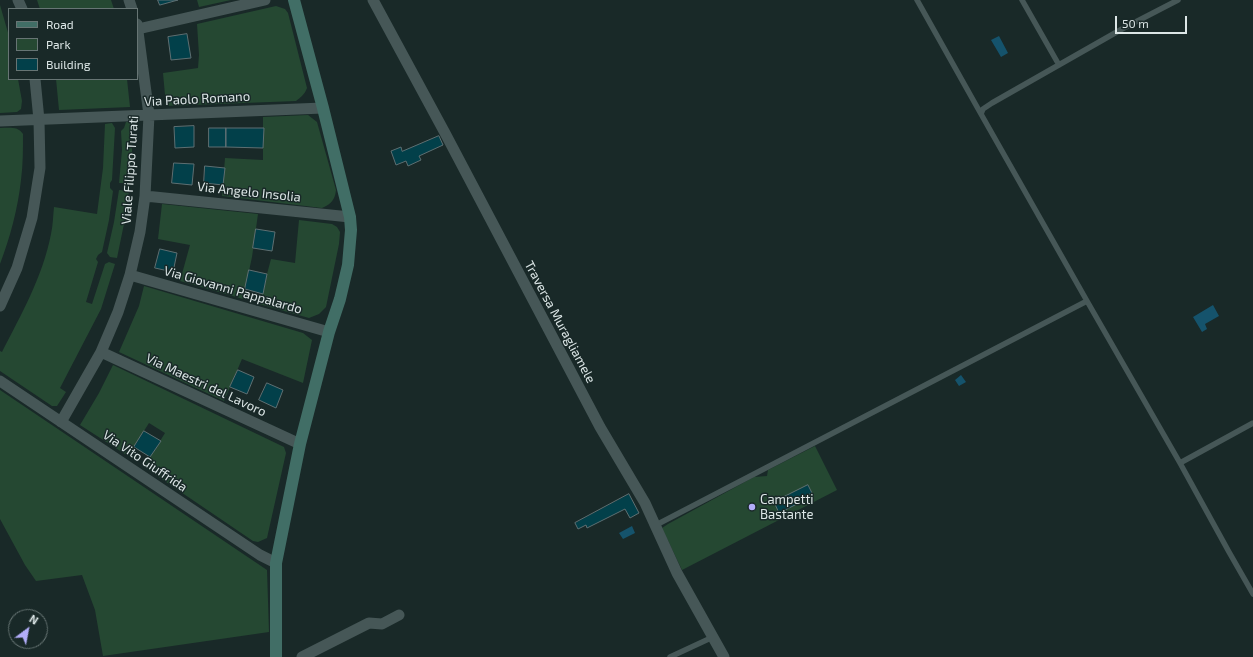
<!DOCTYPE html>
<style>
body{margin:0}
#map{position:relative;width:1253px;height:657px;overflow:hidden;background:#192928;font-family:"Exo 2",sans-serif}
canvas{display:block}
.legend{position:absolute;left:8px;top:8px;width:130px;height:72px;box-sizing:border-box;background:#192928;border:1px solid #677574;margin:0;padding:5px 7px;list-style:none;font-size:12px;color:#dce6e6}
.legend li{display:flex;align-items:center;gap:8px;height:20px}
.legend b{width:20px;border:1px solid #677574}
.north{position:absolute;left:8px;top:609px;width:40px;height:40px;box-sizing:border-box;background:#192928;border:1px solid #677574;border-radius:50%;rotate:32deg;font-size:11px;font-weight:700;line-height:16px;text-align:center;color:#dce6e6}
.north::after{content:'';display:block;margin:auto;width:14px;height:18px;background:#b2adf9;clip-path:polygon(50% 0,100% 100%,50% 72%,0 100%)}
.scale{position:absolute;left:1115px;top:16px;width:72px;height:18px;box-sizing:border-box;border:2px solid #dce6e6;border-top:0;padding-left:5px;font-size:12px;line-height:14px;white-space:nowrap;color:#dce6e6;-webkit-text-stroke:3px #192928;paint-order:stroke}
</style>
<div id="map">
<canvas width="1253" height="657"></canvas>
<ul class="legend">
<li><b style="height:5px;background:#416e66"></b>Road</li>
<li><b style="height:11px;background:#254832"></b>Park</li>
<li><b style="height:11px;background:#02404a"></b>Building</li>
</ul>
<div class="north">N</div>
<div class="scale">50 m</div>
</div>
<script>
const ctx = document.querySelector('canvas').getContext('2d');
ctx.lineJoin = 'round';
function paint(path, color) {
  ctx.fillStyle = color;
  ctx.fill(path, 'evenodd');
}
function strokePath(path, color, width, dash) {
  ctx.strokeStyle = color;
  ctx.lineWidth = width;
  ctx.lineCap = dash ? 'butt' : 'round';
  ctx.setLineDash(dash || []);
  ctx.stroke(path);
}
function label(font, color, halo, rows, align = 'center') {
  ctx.font = font + ' "Exo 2",sans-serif';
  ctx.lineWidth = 3;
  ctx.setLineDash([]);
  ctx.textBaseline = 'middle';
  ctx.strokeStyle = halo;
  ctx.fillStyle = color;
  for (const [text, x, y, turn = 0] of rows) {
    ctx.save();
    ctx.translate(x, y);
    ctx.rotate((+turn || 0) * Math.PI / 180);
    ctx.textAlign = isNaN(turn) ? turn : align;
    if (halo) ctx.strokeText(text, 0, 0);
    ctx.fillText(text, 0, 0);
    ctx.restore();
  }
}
paint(new Path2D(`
 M37,0H111L114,9H40Z
 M197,0H231L199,7Z
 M0,5L9,36V79H18L22,101L21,109L17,112L0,113Z
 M276,6L285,9L288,13L307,88C305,94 301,97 296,101L166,106L163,73L198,68L199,55L197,24Z
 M56,79H127L130,107L59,110Z
 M308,115L317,122L336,190C335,200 331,204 322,208L222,196L225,158L263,160V117Z
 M126,122H132V155L130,183H119L122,150L121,131L124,128Z
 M112,123L115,128L112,180L110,183V188L113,191L109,220L102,252L98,255L96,259L98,262L86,302L92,304L105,264L109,262L115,264L101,309L60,388L66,392L57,406H52L0,371V351L2,352C21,315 43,276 51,234C53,225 53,216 54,207L97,214L103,168L105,124Z
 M0,128C9,128 18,126 23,134C23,149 23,165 21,180C18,208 10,238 0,264Z
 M119,190L129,191L125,219L117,258L110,257L107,253L114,222Z
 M162,204L258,214L252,257L243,299L180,281L190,245L158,239Z
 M299,220L332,224L337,227L340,232L339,244L326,307L319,314L309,318L259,304L271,259L295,263Z
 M144,286L303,333L312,340L303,383L242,359L224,401L119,352L139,306Z
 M113,365L284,447L286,453L267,538L258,542L253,541L144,467L165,433L149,423L128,456L80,425L99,393Z
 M0,390L267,570L269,632L103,656L95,610L82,575L36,581L25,565L0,519Z
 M815,446L837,490L682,570L662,528L668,524L754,477L767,476L768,470Z`), '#254832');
paint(new Path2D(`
 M999,36L1008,53L1001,57L991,40Z
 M1213,305L1219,316L1205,324L1207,329L1202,332L1193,317Z
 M961,375L966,382L959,386L955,380Z
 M632,526L635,533L623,539L619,533Z`), '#15536c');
const building = new Path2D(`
 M158,0H178L160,5Z
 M187,34L191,58L171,60L168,37Z
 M194,126V147L175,148L174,127Z
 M209,128H226V147H209Z
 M226,128H264L263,148L226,147Z
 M439,136L443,145L419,156L421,160L408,166L406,161L396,165L391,151L401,147L402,151Z
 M174,163L194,164L192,185L172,183Z
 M205,166L225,168L223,185L204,183Z
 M256,229L275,232L272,251L253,248Z
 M160,249L177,253L173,272L155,268Z
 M249,270L267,274L263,294L245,289Z
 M238,370L254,377L247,394L230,387Z
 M267,383L283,390L276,408L259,400Z
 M144,431L161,441L150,457L134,447Z
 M808,485L812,493L801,498L803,501L779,513L774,502Z
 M629,494L639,513L630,518L625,509L587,528L586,525L578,529L575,523Z`);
paint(building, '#02404a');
strokePath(building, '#5e6f72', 1);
strokePath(new Path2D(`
 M917,0L981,114
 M1022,0L1059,65
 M1087,301L981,114L983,109L992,103L1122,29L1178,0
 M1180,463L1253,423
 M656,525L1087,301L1180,463L1229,552L1253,594
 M670,657L713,637`), '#465757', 5.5);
strokePath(new Path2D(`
 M18,0L22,9
 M129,0L132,9
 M373,0L445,133L600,427L645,503L677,573L724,657
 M138,29L265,0
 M0,121L323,108
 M145,196L350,217
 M130,275L329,332
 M0,306L17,268L32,218L40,168L39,120L35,79
 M101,352L300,444
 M0,381L260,555L276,563
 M61,422L101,352L118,312L130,275L140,232L145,196L149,115L137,24
 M302,657L369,623L382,624L399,615`), '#465757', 11);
strokePath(new Path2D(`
 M276,657V563L300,444L329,332L340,299L348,265L351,230L350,217L323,108L294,0`), '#416e66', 12);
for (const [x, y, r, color] of [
 [752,507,4,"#b2adf9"]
]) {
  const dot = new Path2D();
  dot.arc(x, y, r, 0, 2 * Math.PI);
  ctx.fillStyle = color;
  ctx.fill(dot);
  strokePath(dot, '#192928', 1.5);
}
label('13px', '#dce6e6', '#192928', [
 ["Via Paolo Romano",197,99,-3],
 ["Viale Filippo Turati",130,170,-86],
 ["Via Angelo Insolia",249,192,6],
 ["Via Giovanni Pappalardo",233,290,16],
 ["Traversa Muragliamele",560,322,62],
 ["Via Maestri del Lavoro",206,385,25],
 ["Via Vito Giuffrida",145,461,34]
]);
label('13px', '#dce6e6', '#192928', [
 ["Campetti",760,500],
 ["Bastante",760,515]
], 'left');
</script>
